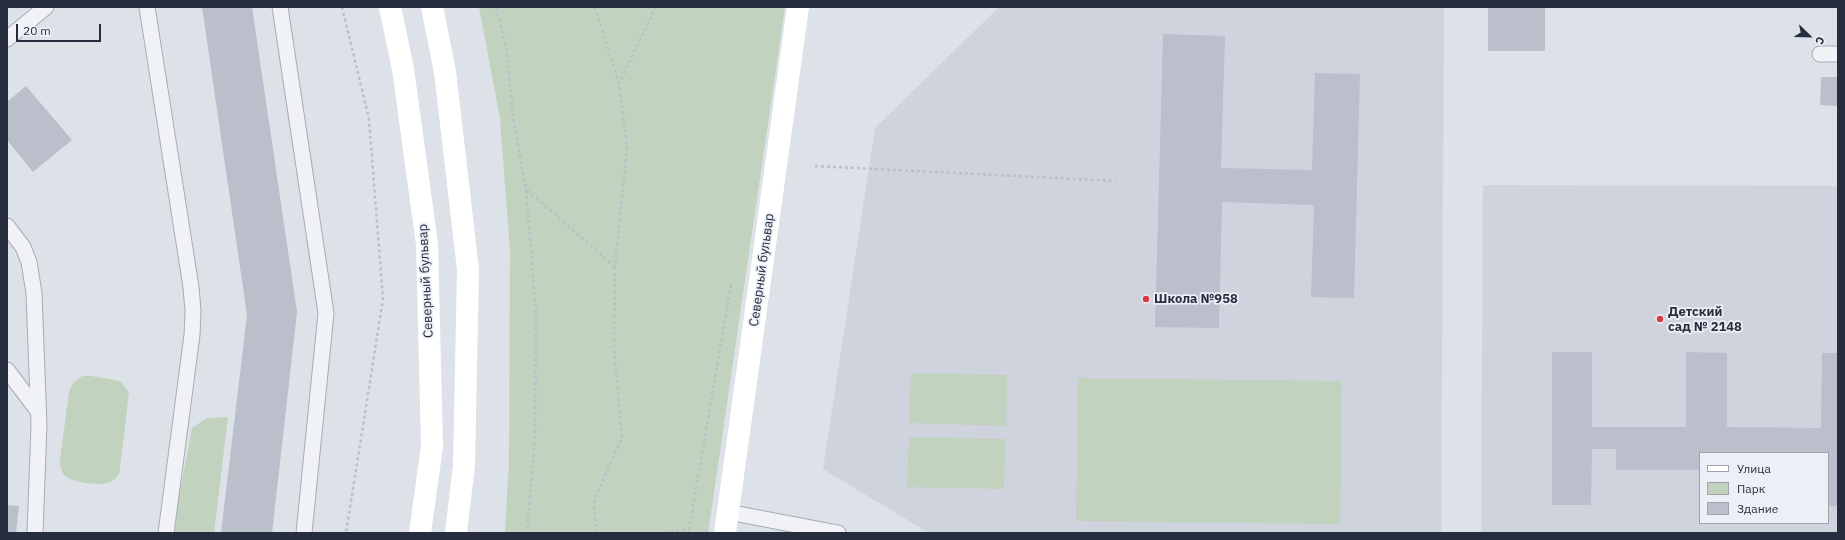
<!DOCTYPE html>
<meta charset="utf-8">
<style>
body{margin:0}
#map{position:relative;width:1845px;height:540px;overflow:hidden;background:#dde1e8;font-family:"IBM Plex Sans",sans-serif}
canvas{display:block}
.frame{position:absolute;inset:0;border:8px solid #262d3f;pointer-events:none}
.legend{position:absolute;left:1699px;top:452px;width:130px;height:72px;box-sizing:border-box;background:#ecf0f6;border:1px solid #9da2ad;margin:0;padding:5px 7px;list-style:none;font-size:12px;color:#262d3f}
.legend li{display:flex;align-items:center;gap:8px;height:20px}
.legend b{width:20px;border:1px solid #9da2ad}
.north{position:absolute;left:1789px;top:16px;width:40px;height:40px;-webkit-text-stroke:3px #ecf0f6;paint-order:stroke;rotate:113deg;font-size:11px;font-weight:700;line-height:16px;text-align:center;color:#262d3f}
.north::after{content:'';display:block;margin:auto;width:14px;height:18px;background:#262d3f;clip-path:polygon(50% 0,100% 100%,50% 72%,0 100%)}
.scale{position:absolute;left:16px;top:24px;width:85px;height:18px;box-sizing:border-box;border:2px solid #262d3f;border-top:0;padding-left:5px;font-size:12px;line-height:14px;white-space:nowrap;color:#262d3f;-webkit-text-stroke:3px #ecf0f6;paint-order:stroke}
</style>
<div id="map">
<canvas width="1845" height="540"></canvas>
<div class="frame"></div>
<ul class="legend">
<li><b style="height:5px;background:#fff"></b>Улица</li>
<li><b style="height:11px;background:#c1d2be"></b>Парк</li>
<li><b style="height:11px;background:#babfcb"></b>Здание</li>
</ul>
<div class="north">С</div>
<div class="scale">20 m</div>
</div>
<script>
const ctx = document.querySelector('canvas').getContext('2d');
ctx.lineJoin = 'round';
function paint(path, color) {
  ctx.fillStyle = color;
  ctx.fill(path, 'evenodd');
}
function strokePath(path, color, width, dash) {
  ctx.strokeStyle = color;
  ctx.lineWidth = width;
  ctx.lineCap = dash ? 'butt' : 'round';
  ctx.setLineDash(dash || []);
  ctx.stroke(path);
}
function label(font, color, halo, rows, align = 'center') {
  ctx.font = font + ' "IBM Plex Sans",sans-serif';
  ctx.lineWidth = 3.5;
  ctx.setLineDash([]);
  ctx.textBaseline = 'middle';
  ctx.strokeStyle = halo;
  ctx.fillStyle = color;
  for (const [text, x, y, turn = 0] of rows) {
    ctx.save();
    ctx.translate(x, y);
    ctx.rotate((+turn || 0) * Math.PI / 180);
    ctx.textAlign = isNaN(turn) ? turn : align;
    if (halo) ctx.strokeText(text, 0, 0);
    ctx.fillText(text, 0, 0);
    ctx.restore();
  }
}
paint(new Path2D(`
 M999,7H1444L1441,533H929L823,469L875,128Z
 M1483,185L1838,186V533H1481ZM1700,453H1828V523H1700Z`), '#cfd3dd');
paint(new Path2D(`
 M479,7H785L708,533H505L509,462L510,251L500,119Z
 M911,373L1007,375L1006,426L909,423Z
 M83,376H91L120,381L129,392L120,469C119,474 117,478 112,481C103,487 72,483 64,475C61,471 60,466 60,460L69,392C72,384 75,380 83,376Z
 M1078,378L1342,381L1340,524L1076,521Z
 M228,417L214,533H174L177,507L192,428L207,418Z
 M909,437L1005,439L1004,489L907,487Z`), '#c1d2be');
paint(new Path2D(`
 M202,7H252L297,312L272,533H221L247,315Z
 M1488,7H1545V51H1488Z
 M1163,34L1225,36L1221,168L1312,170L1315,73L1360,74L1354,298L1311,297L1314,205L1222,202L1219,328L1155,327Z
 M1821,77H1838V106L1820,105Z
 M26,86L72,140L33,172L7,140V102Z
 M1552,352H1592V427H1686V352L1727,353V427L1821,428L1822,353H1838V506H1828V453H1700V470H1616V449H1592L1591,505H1552Z
 M7,505L19,506L16,533H7Z`), '#babfcb');
const lane = new Path2D(`
 M147,7L191,287L193,311L192,335L166,533
 M280,7L326,313L304,533
 M7,39L46,7
 M1820,54H1838
 M7,226L23,247L29,262L34,293L39,425L35,533
 M7,370L38,411
 M728,512L838,533`);
strokePath(lane, '#a6abb5', 17);
strokePath(new Path2D(`
 M342,7L369,119L383,299L346,533
 M496,7L507,52L513,118L526,189L536,313L535,437L527,533
 M595,7L619,83
 M815,166L1116,181
 M527,190L615,267
 M596,533L594,500L622,438L614,346L615,267L627,149L619,83L656,7
 M664,533L689,529L731,285`), '#bbbfc6', 2.5, [3, 3]);
strokePath(lane, '#f0f2f6', 15);
strokePath(new Path2D(`
 M390,7L403,69L427,244L432,446L420,533
 M432,7L445,72L468,269L464,465L456,533
 M725,533L798,7`), '#fff', 22);
for (const [x, y, r, color] of [
 [1146,299,4,"#d63945"],
 [1660,319,4,"#d63945"]
]) {
  const dot = new Path2D();
  dot.arc(x, y, r, 0, 2 * Math.PI);
  ctx.fillStyle = color;
  ctx.fill(dot);
  strokePath(dot, '#ecf0f6', 1.5);
}
label('13px', '#262d3f', '#ecf0f6', [
 ["Северный бульвар",762,270,-82],
 ["Северный бульвар",426,281,-93]
]);
label('bold 13px', '#262d3f', '#ecf0f6', [
 ["Школа №958",1154,299],
 ["Детский",1668,312],
 ["сад № 2148",1668,327]
], 'left');
</script>
